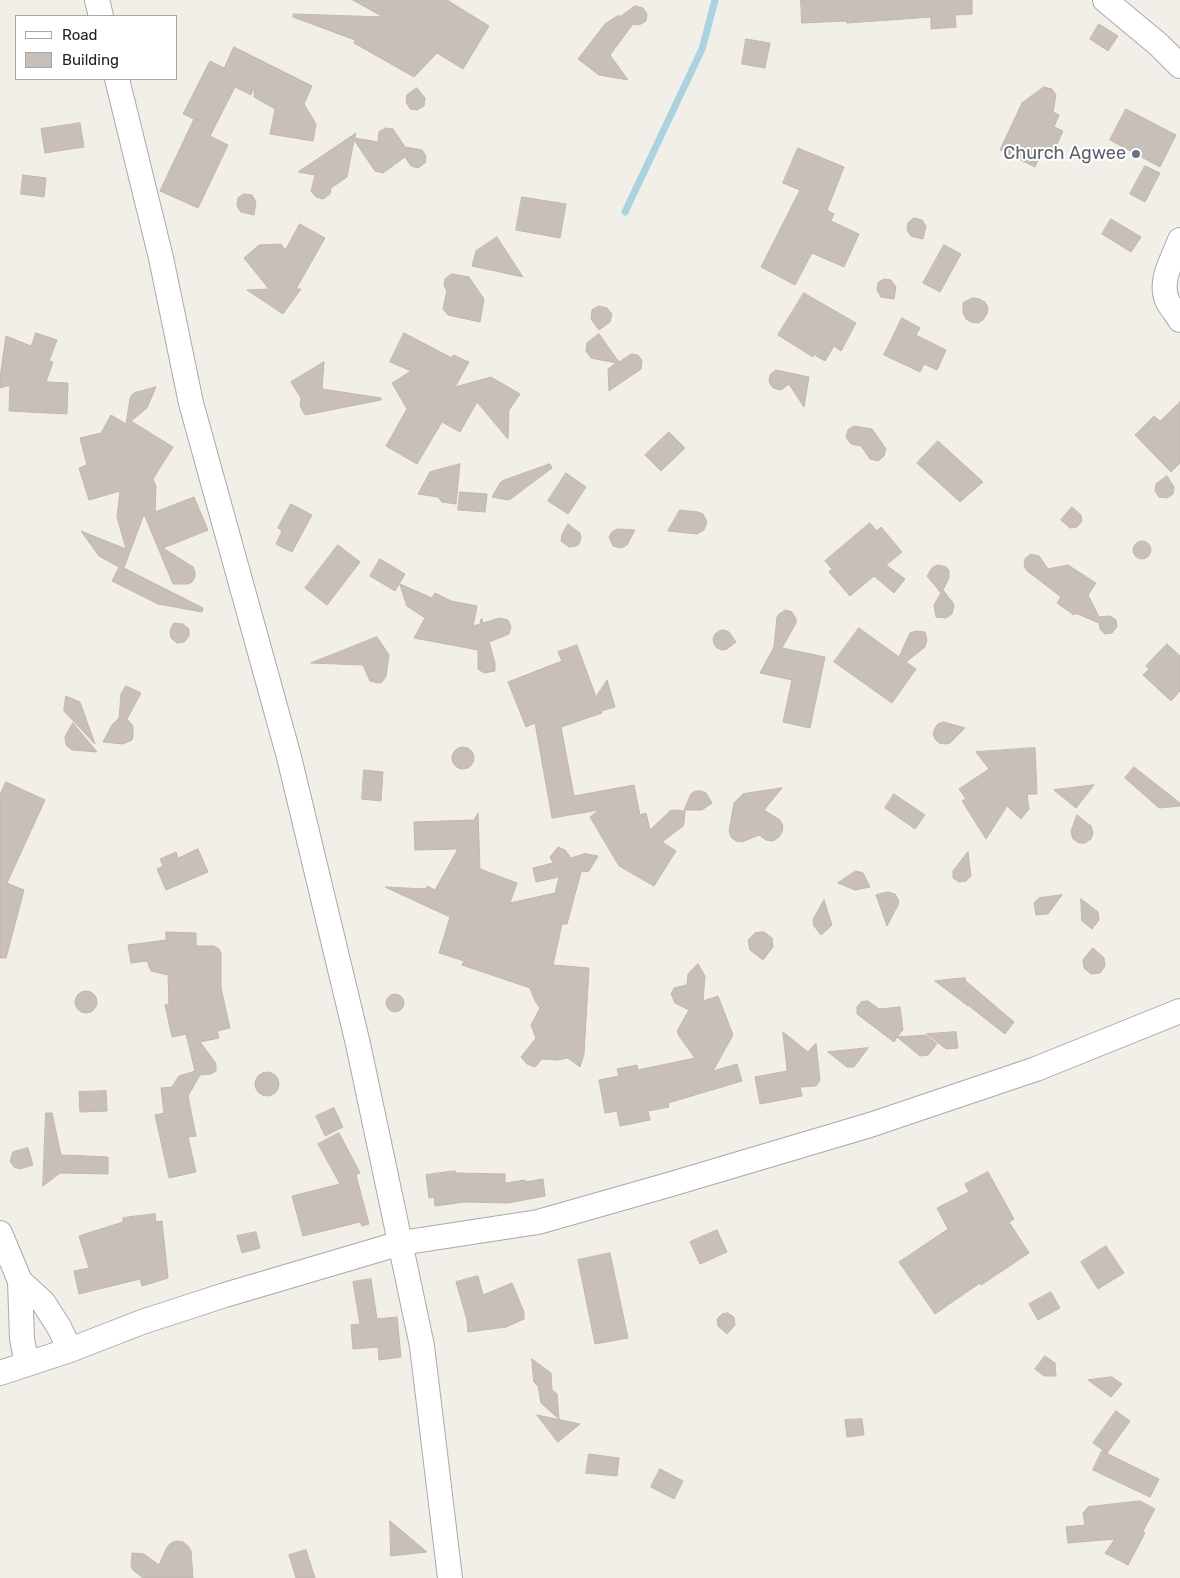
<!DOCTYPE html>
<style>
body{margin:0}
#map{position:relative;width:1180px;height:1578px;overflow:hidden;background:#f2efe9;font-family:Rubik,sans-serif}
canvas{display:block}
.legend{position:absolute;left:15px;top:15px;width:162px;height:65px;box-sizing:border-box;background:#fff;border:1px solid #a7a7a7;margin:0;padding:6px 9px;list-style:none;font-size:15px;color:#222}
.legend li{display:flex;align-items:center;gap:10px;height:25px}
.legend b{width:25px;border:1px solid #a7a7a7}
</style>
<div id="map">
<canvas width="1180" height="1578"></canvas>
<ul class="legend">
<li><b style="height:6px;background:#fff"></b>Road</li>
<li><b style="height:14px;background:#c7bfb8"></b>Building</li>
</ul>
</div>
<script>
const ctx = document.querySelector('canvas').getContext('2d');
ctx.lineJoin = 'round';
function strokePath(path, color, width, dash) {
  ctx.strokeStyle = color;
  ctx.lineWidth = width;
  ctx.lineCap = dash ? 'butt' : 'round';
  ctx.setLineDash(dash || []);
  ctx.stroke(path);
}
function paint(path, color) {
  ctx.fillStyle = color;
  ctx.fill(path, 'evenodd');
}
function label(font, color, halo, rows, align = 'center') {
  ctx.font = font + ' Rubik,sans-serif';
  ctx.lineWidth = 4;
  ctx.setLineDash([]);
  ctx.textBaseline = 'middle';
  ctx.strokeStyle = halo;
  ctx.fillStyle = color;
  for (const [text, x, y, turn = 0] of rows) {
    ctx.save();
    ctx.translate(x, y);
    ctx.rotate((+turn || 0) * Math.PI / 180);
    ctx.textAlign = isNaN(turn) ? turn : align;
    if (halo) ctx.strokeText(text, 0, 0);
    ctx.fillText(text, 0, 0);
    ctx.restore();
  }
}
strokePath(new Path2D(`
 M625,212L702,49L715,0`), '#aad3df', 7);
const building = new Path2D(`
 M353,0H447L489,26L463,69L437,53L414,77L354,43L355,40L293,17V14L383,17Z
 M801,0H972V14L955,15L956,27L931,29V17L847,23L846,21L802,23Z
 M635,6L643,8L647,14L646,21L639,25L633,24L610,55L628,80L599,75L578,59L605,24L617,16H621Z
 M1099,24L1118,36L1108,51L1090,39Z
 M746,39L770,43L765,68L742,64Z
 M234,47L312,86L304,104L316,124L313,141L270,134L275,109L254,97L255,86L251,95L235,87L210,136L228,145L198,208L160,191L194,119L183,114L210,61L224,68Z
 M1044,87L1052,89L1056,95L1053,112L1059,115L1054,127L1063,131L1053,153L1052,152L1050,154L1042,151L1035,167L1000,150L1022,103Z
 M417,88L425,98L424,106L417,110L410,109L406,102L407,95Z
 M1126,109L1176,135L1160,167L1110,140Z
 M80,123L84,147L45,153L41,129Z
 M386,128L393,129L405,147L422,150L426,156L425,163L418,168L411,166L405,157L383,173L375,171L354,140L347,177L331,188L330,194L323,199L316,197L311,191L315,175L298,172L356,133L355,138L378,142L379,132Z
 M798,148L844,167L827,210L834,214L831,221L859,234L844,267L812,253L795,285L761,267L800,190L783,183Z
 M1145,166L1160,173L1145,202L1130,194Z
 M23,175L46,178L44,197L21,194Z
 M244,194L252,195L256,202L254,215L241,212L237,206L238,198Z
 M522,197L566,204L560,238L516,230Z
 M914,218L922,220L926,226L923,239L911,236L907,230L908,223Z
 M1111,219L1141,237L1131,252L1102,234Z
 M300,224L325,238L296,289H301L283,314L247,290L269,289L244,258L259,245L281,244L285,250Z
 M497,237L523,277L472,266L476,251Z
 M944,245L961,254L940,292L923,283Z
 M452,274L469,277L484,299L480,322L448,315L443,309L447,290L444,286L445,279Z
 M884,279L891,280L896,287L894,299L881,297L877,290L878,283Z
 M804,293L856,323L841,351L834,346L825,361L813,354V357L778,335Z
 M973,298L979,299L985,302L988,308L987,314L983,320L978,323L971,322L966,319L963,313V303Z
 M599,306L607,308L612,314L610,322L599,330L591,319L592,310Z
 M902,318L920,328L916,335L946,350L937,370L924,364L920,372L884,355Z
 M36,333L57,340L49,361L53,362L46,382L68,383L67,414L9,411L10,385L0,388V378L6,336L31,346Z
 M404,333L452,358L453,355L469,362L455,387L491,377L520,394L509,410L508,439L477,402L460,432L442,422L417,464L386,446L407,409L392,383L411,371L390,362Z
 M599,334L619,362L631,354L638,355L642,361L641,369L609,391L608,369L616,363L591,358L586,351L587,343Z
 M324,362L322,389L381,398V400L305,415L300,406L301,398L291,382Z
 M776,370L809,377L804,407L789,384L781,390L773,388L769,382L770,375Z
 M156,387L147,408L131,421L173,447L153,479L156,487L155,512L194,497L208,530L163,548L193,567L195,572V577L192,582L188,584H173L144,514L124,568L203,608L202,612L158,604L112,581L119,567L99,556L81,531L126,549L117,517L120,491L89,500L79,468L87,465L80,438L101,433L111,415L126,424L130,399L131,396L134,393Z
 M1180,402V463L1171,472L1135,435L1154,416L1160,421Z
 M854,426L872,429L886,449L884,456L878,461L870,459L861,446L851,444L846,437L848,430Z
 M669,432L685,448L661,471L645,455Z
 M938,441L983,482L960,502L917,463Z
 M460,464L456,504L442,502L438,497L418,494L430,472Z
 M550,464L552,468L512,498L508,500L492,497L500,483L502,481Z
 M566,473L586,487L568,514L548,501Z
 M1167,476L1174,487L1173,494L1167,498L1159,497L1155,491L1156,484Z
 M460,492L487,494L485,512L458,510Z
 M291,504L312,515L292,552L276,544L282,531L278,528Z
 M1072,507L1081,515L1082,521L1077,527L1070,528L1061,520Z
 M680,510L698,512L703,514L707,522L704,530L697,534L668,531Z
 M870,523L877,531L881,527L902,552L886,565L905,579L894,593L874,576L850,596L829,572L832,569L825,561Z
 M568,524L580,533L581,538L579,544L576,546L569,547L561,541L562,535Z
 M618,529L635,530L627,545L621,548L613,546L609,537L612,532Z
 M1133 550a9 9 0 1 1 18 0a9 9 0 1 1-18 0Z
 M338,545L360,562L327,605L305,588Z
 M1031,554L1039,556L1048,569L1068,565L1096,583L1088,595L1099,617L1110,616L1116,620L1117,627L1112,633L1105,634L1100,629L1099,623L1075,613L1074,615L1057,603L1061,597L1030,573H1032L1028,572L1024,566L1025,559Z
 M380,559L405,574L395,591L370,576Z
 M938,565L946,567L949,570V578L943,590L953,603L954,606L952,614L946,618L936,617L934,605L941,593L927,576L932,568Z
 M400,584L432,598L435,593L451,601L477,606L473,626L480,624L481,619H482L483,623L500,618L508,620L511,627L509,634L489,642L495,663V671L484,673L478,669V650L414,638L425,618L407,606Z
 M786,610L792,612L796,619V623L782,648L825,657L810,728L783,722L792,680L760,673L774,647L777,617L779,614Z
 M174,623L183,624L189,629V636L184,642L177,643L171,638L170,631Z
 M859,628L899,657L910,633L916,631L925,632L927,640L925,647L906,662L916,669L892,703L834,662Z
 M724,630L729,632L736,642L727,649L722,650L717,648L714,644L713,639L715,634L719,631Z
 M377,637L389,655L386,676L382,682L378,683L370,681L363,665L311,663Z
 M1167,644L1180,656V691L1171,701L1143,675L1149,669L1146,666Z
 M577,645L596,697L607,680L615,707L601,711L602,713L561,727L574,796L634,785L640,815L646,813L650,830L670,811L674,810L685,811L684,823L683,826L662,842L676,851L654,886L619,866L590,817L599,810L552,818L535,723L526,727L508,682L562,661L558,652Z
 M126,686L141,693L127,719L133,726V736L132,740L123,744L103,742L112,725L119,718L121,694Z
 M66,696L80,702L95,744L64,711Z
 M944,722L965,728L950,743L945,744L939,743L935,739L933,734L935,728L938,724Z
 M73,723L97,752L72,750L66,745L65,737Z
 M452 758a11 11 0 1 1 22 0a11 11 0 1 1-22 0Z
 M1035,748L1037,794H1027L1029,809L1021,819L1007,806L986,839L962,801L966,799L959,789L989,769L976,752Z
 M1134,767L1180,803V806L1159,808L1125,778Z
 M364,770L383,772L381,801L362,799Z
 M6,782L45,800L7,883L24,890L6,958H0V795Z
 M1094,785L1076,808L1054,790Z
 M782,788L764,810L780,820L783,826L782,832L779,837L773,841L766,840L759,835L742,842L736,841L731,837L729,831L734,803L743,794Z
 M696,791H701L706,793L712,803L702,810H684L691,794Z
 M894,794L925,815L915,829L885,808Z
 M478,813L480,869L517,883L510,903L555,893L559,877L536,882L533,868L553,863L550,857L558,847L565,850L571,858L587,853L586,854L598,856L589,871L581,872L567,924H562L553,965L589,968L584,1054L580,1067L568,1058L557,1060L542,1059L535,1067L527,1064L521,1057L536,1038L531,1025L540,1008L535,1001L530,988L462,965L464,961L439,953L450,917L385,887L426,889L427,886L435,890L458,849L415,850L414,822L474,820Z
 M1077,815L1091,826L1093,833L1091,839L1085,843H1079L1073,839L1071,832Z
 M198,849L208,872L166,890L157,869L163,866L160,859L176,852L178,858Z
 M968,852L971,876L966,881L959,882L953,878V871Z
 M856,871L863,873L870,887L855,890L838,883Z
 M888,892L895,894L899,901L898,905L887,926L876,895Z
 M1062,895L1048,914L1036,915L1034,903L1039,898Z
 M1081,899L1098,912L1099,920L1092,929L1082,921Z
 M824,900L832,925L821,935L814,926L813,920Z
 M166,932L196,933V946H214L219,949L221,954V988L230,1028L217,1031L219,1038L200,1042L215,1062L216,1065V1071L211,1074L200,1075L188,1096L196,1136L188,1137L196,1172L169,1178L155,1115L164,1113L161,1088L172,1087L179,1076L195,1071L186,1034L172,1037L165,1005L169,1004L168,975L151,971L147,961L131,963L128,945L166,940Z
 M764,932L772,938L773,947L763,960L750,950L748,940L755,933Z
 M1093,948L1104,958L1105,966L1100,973L1091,974L1084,968L1083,960Z
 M698,964L705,976L703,1001L718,996L733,1035L713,1071L737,1064L742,1081L668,1103L669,1107L648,1111L650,1120L620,1126L617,1111L605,1113L599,1080L619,1076L617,1069L637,1065L638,1070L695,1058L679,1036L677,1031L689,1010L675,1003L671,994L674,988L687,985L688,974Z
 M965,978L968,1006L935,981Z
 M967,982L1014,1022L1005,1034L969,1006Z
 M75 1002a11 11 0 1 1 22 0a11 11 0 1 1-22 0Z
 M386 1003a9 9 0 1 1 18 0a9 9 0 1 1-18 0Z
 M868,1001L879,1009L900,1007L903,1030L897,1037L926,1035L937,1044L928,1055L920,1056L897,1037L894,1042L857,1014V1007L861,1002Z
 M783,1032L808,1052L816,1043L820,1080L816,1086L800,1087L802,1096L760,1104L755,1077L787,1071Z
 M956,1032L958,1048L946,1049L927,1034Z
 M868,1048L854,1067H847L828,1052Z
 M255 1084a12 12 0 1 1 24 0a12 12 0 1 1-24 0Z
 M106,1091L107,1111L80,1112L79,1092Z
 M334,1108L343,1127L325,1136L316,1116Z
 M46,1113H52L61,1155L108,1157V1174L60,1173L43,1186Z
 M339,1133L360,1173L356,1175L369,1224L362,1226L360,1222L303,1236L292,1196L340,1184L318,1144Z
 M28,1148L33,1165L20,1169L14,1167L10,1161L13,1152Z
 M455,1171L456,1173L505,1174V1183L525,1180V1182L543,1179L545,1196L508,1203L465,1202L435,1206L434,1197L429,1198L426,1175Z
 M988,1172L1014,1219L1009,1222L1029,1253L981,1285L980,1283L935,1314L899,1262L948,1229L937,1208L969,1192L965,1184Z
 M155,1214L156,1222L162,1221L168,1278L142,1286L140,1279L79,1294L74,1271L89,1268L79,1236L123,1222V1218Z
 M717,1230L727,1252L700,1264L690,1242Z
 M256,1232L260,1248L242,1253L237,1236Z
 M1106,1246L1124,1273L1098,1289L1081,1262Z
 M610,1253L628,1338L595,1344L578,1260Z
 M478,1276L483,1295L512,1283L524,1312V1319L506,1327L468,1332L467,1320L456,1282Z
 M371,1279L377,1319L397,1317L401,1357L379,1360L378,1347L353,1349L351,1325L360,1324L353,1282Z
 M1051,1292L1060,1308L1038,1320L1029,1304Z
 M728,1313L734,1317L735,1325L727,1334L718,1326L717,1319L722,1314Z
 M1045,1356L1055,1363L1056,1376H1044L1035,1369Z
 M532,1359L551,1373L552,1390L557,1394L559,1419L541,1403L538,1386L534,1382Z
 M1112,1377L1122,1384L1111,1397L1088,1380Z
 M1116,1411L1130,1421L1107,1453L1093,1443Z
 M537,1415L580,1424L558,1442Z
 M862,1419L864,1435L847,1437L845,1420Z
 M1102,1451L1159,1479L1150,1497L1093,1470Z
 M589,1454L619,1458L617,1476L586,1473Z
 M660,1469L683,1481L674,1499L651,1487Z
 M1140,1501L1155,1509L1143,1531L1145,1533L1128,1565L1105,1553L1115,1539L1068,1543L1066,1527L1085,1525L1083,1513L1088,1507Z
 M390,1521L427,1552L391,1556Z
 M177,1541L183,1542L188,1546L191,1551L193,1578H143L133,1570L131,1566L132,1553L144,1554L159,1565L167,1547L171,1543Z
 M306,1550L315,1578H296L289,1555Z`);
paint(building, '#c7bfb8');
strokePath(building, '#c4b6ab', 1);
const minor = new Path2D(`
 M97,0L101,16
 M1105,0L1159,45L1180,66
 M117,79L161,258L191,403L289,757L358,1044L422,1346L450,1578
 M1180,240C1173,259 1159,280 1167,300C1170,307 1176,313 1180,320
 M0,1233L20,1281L43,1302L59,1327L70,1350
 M20,1281L22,1339L27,1364
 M0,1373L70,1350L142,1322L225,1295L401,1243L538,1222L668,1185L870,1125L1036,1069L1180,1011`);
strokePath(minor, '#a9a9a9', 26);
strokePath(minor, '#fff', 24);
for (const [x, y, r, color] of [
 [1136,154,5,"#6b7280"]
]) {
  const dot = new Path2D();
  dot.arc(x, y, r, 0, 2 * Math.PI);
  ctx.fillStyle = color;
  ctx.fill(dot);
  strokePath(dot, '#fff', 2);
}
label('18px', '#5b616d', '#fff', [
 ["Church Agwee",1126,154]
], 'right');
</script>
